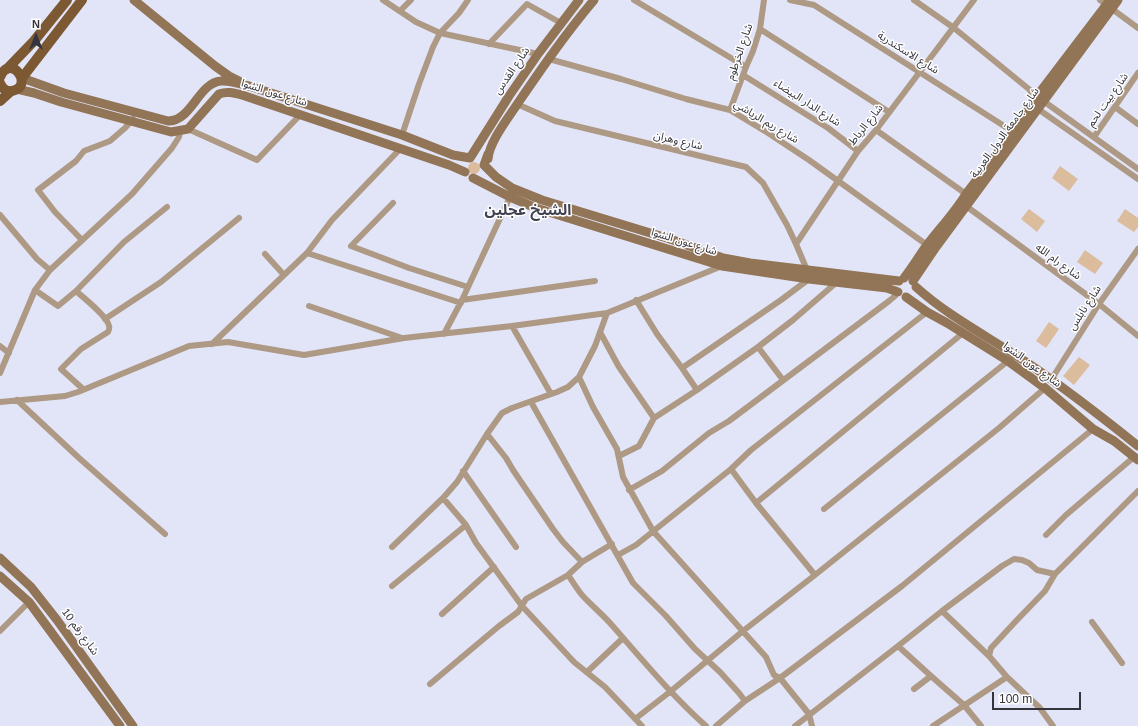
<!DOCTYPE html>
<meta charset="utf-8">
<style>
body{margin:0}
#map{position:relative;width:1138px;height:726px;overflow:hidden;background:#e2e5f8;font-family:Helvetica,sans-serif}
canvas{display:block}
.north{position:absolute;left:16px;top:16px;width:40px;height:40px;-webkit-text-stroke:3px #fff;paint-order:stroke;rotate:0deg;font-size:11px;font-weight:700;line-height:16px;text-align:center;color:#34343c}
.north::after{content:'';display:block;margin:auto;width:14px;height:18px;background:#34343c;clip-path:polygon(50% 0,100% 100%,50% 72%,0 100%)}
.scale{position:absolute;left:992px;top:692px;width:89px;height:18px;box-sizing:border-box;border:2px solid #34343c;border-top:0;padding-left:5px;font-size:12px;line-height:14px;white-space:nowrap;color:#34343c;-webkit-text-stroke:3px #fff;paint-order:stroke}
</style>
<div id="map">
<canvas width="1138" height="726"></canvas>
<div class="north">N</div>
<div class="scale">100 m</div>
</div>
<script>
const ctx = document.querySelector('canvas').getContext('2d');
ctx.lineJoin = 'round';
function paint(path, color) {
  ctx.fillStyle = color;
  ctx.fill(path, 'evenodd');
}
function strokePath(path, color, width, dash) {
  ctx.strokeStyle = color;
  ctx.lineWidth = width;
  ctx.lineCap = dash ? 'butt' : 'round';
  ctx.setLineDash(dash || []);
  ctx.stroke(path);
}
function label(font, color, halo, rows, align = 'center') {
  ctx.font = font + ' Helvetica,"Noto Sans Arabic",sans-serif';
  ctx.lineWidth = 3;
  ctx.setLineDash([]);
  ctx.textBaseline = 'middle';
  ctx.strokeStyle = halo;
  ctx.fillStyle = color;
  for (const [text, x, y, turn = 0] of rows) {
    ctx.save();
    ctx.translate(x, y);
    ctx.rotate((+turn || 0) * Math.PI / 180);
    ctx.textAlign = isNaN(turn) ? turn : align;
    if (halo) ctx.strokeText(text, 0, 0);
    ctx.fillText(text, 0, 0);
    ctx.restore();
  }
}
paint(new Path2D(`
 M468 168a6 6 0 1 1 12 0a6 6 0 1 1-12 0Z
 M1060,166L1078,179L1069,191L1052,178Z
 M1029,209L1045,221L1037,232L1021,219Z
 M1125,209L1138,218V227L1134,232L1117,221Z
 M1085,250L1103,263L1095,274L1077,262Z
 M1049,322L1059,329L1046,348L1036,341Z
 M1079,357L1090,365L1074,385L1063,376Z`), '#dbbc9d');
strokePath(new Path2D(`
 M383,0L416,22L440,33L538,54
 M634,0L746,67
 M790,0L814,5L1012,131
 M914,0L954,28L1030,90L1035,102L1038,109L1138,179
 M1100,0L1138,28
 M400,11L411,0
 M760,29L889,112
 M489,44L527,4L561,23
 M549,59L621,79L686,99L730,110L768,133L809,160L927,245
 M743,75L828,128L858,151
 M1042,100L1138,169
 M517,104L555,121L746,167L763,183L787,225L796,244
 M1115,107L1138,124
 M730,110L746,67L753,51L760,29L764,0
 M188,129L257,160L301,114
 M876,130L966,194
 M402,135L419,84L433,47L440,33L459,13L468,0
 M1094,137L1138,73
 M393,203L351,246L409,268L468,287
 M966,206L1099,304L1138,336
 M0,215L37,259L50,270L35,290L0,373
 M82,240L55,212L38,190L76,161L84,151L110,141L125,128L133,119
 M307,253L461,303
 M265,254L284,275
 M50,270L132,194L172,148L179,137L180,131
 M807,270L796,244L858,151L876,130L974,0
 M35,290L58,306L76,291L124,242L167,207
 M76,291C84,298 108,317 109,326C110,328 109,330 108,332L81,349L61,369L83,389
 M462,300L595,281
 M636,300L657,334L682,368L697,390
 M309,306L402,338
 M105,319L161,282L239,218
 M512,326L551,394
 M600,332L619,367L654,418
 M444,334L462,300L510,197
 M212,344L307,253L332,220L401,148
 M0,346L9,353
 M758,347L783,380
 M682,368L781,300L809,279
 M579,377L593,407L617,449L623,477L653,531L766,657L774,675L780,678L745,701L716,726
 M1051,380L1099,304L1138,249
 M17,400L79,458L165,534
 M0,402L65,396L78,392L189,346L228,342L304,355L404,338L512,326L607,313L722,266
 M531,402L633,583L666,616L695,649L720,672L739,693L745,701
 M487,434L506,458L513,470L553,529L563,542L582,562
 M619,456L639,446L654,418L697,390L758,347L793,320L837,282
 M731,469L756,503L815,575
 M463,471L516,547
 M629,490L662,471L709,433L729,421L889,301L895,296
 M443,498L466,525L476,543L522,606L574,662L605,687L642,726
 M756,503L963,333
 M824,509L1008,361
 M1046,535L1066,515L1134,457
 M392,547L443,498L457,482L487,434L502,413L512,408L557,392L568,387L579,377L595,346L607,313
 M618,555L636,545L731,469L751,450L927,312
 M568,575C573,582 577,589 582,595C591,605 601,613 610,623C641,658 671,695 706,726
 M392,586L466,525
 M942,611L989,656L1007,677L1040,708L1053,726
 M442,614L494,567
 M1092,622L1122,663
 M0,631L29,602
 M898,646L931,676L964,705L981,726
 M989,656L991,648L1016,621L1045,591L1055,574L1138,491
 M587,672L623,638
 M430,684L499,626L518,612L526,599L568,575L582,562L612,544
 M914,689L931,676
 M635,719L671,691L743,631L815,575L999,428L1045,388
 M795,726L898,646L942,611L1002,566L1014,559L1022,560L1029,563L1037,570L1055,574
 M812,726L809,714L780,678L902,586L1093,429
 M933,726L1007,677`), '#ae9985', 6);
strokePath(new Path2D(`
 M134,0L215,66L229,76L239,81
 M22,78L64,93L168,121C192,121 198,83 221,81C230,80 240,84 249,86L402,135L453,155L470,158L509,96L538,54L579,0
 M17,89L34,93L61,102L171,132L188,129L219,94C227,91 234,93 242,95L449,165L465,172
 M488,154L484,165L496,177L512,188L542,200L670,239L723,258L750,263L899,281
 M488,159C489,142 509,117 518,103C542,68 566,33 594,0
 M473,178L510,197L536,208L722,266L809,279L887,288L898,292
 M904,278C912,268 919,256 927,245C940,228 955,212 966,194L1014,131L1037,96L1110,0
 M913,281L936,247L1118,0
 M916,287C949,317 991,338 1029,364C1066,389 1102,417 1138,446
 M906,297L927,312L947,323L963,333L1008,361L1045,388L1093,429L1114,441L1138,460
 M0,558L31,587L57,620L133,726
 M0,576L29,602L120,726`), '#927456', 9);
strokePath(new Path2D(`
 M7,69L34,41L67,0
 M0,77C11,52 35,87 12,91C6,92 2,88 0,83
 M22,78L82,0
 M0,101L11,91`), '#7d5933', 10);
label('11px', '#34343c', '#fff', [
 ["شارع الخرطوم",740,52,-71],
 ["شارع الاسكندرية",908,53,32],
 ["شارع القدس",512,71,-56],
 ["شارع عون الشوا",274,93,17],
 ["شارع بيت لحم",1108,100,-55],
 ["شارع الدار البيضاء",807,103,33],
 ["شارع ريم الرياشي",766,122,31],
 ["شارع الرباط",866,125,-52],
 ["شارع جامعة الدول العربية",1005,133,-54],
 ["شارع وهران",678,141,13],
 ["شارع عون الشوا",684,242,17],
 ["شارع رام الله",1058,262,36],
 ["شارع نابلس",1085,308,-57],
 ["شارع عون الشوا",1032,365,36],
 ["شارع رقم 10",80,632,54]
]);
label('bold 15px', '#404252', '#fff', [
 ["الشيخ عجلين",528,211]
]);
</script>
